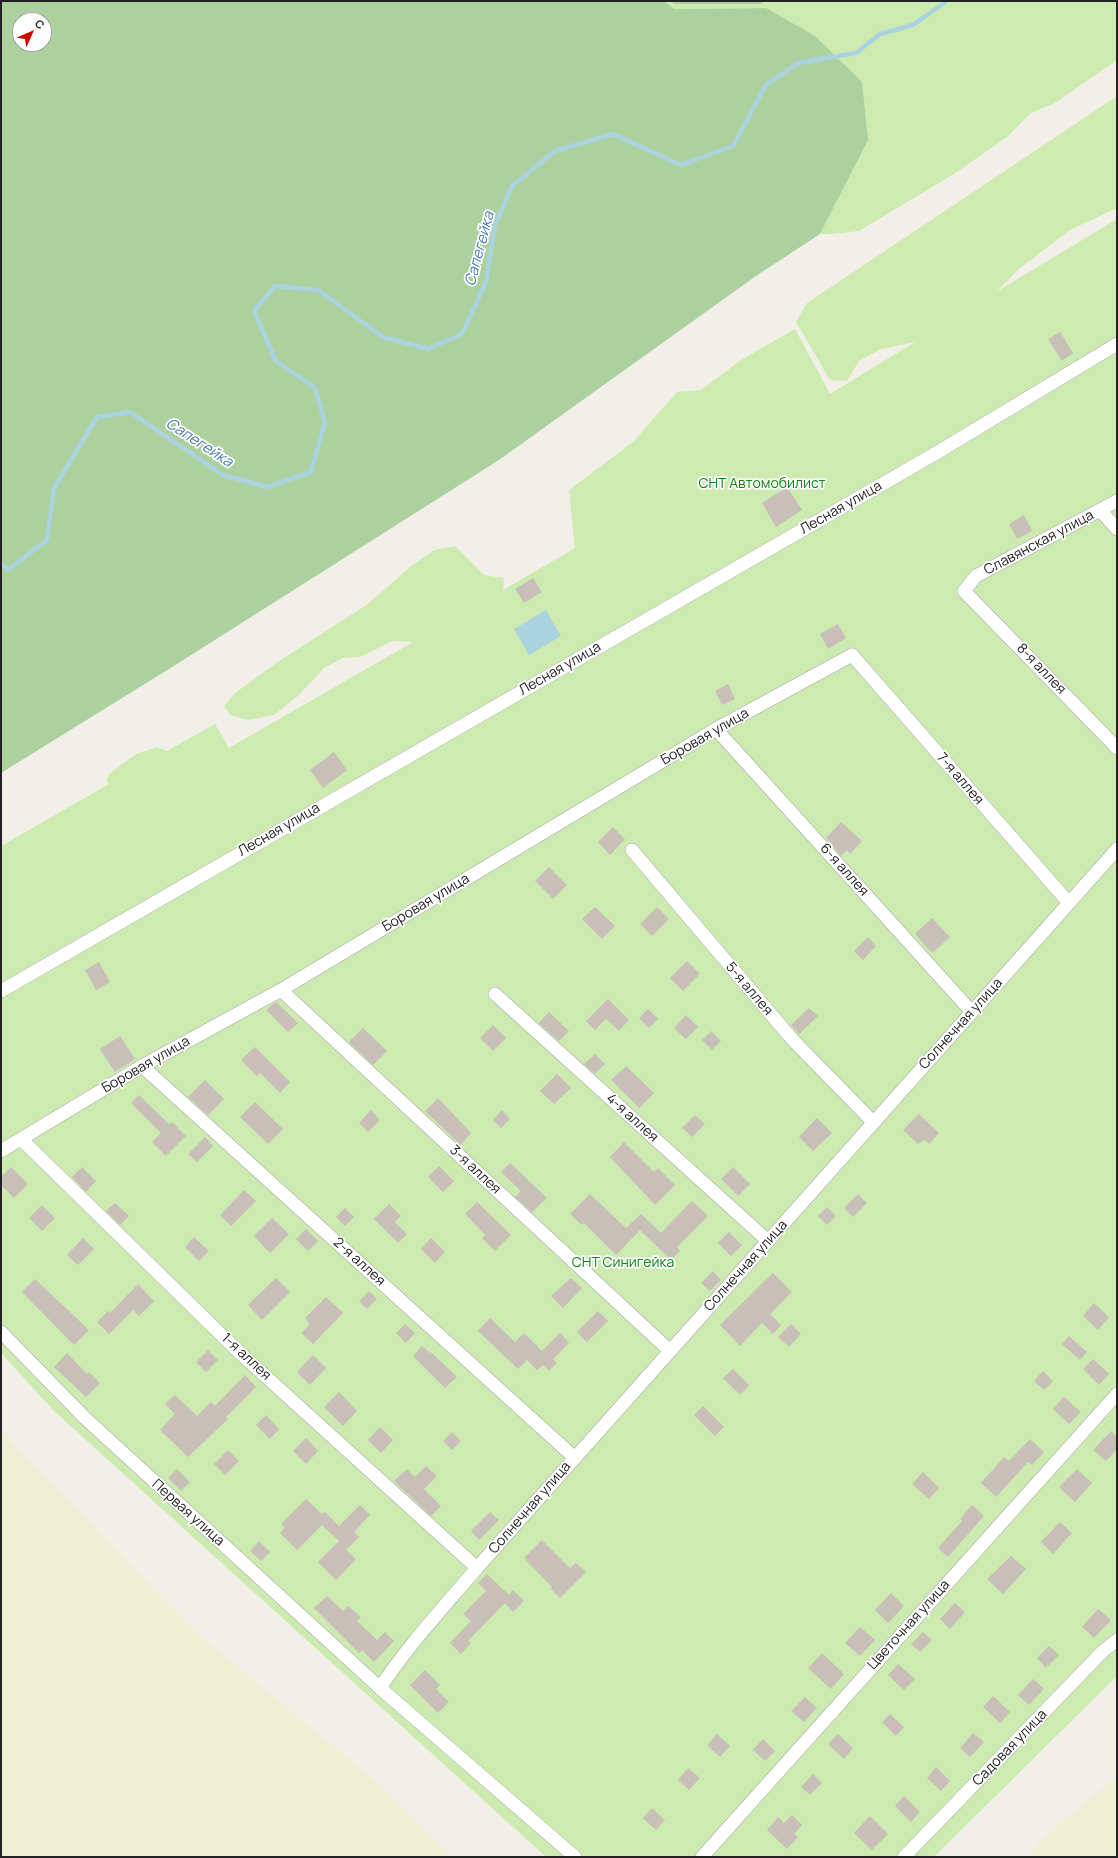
<!DOCTYPE html>
<meta charset="utf-8">
<style>
body{margin:0}
#map{position:relative;width:1118px;height:1858px;overflow:hidden;background:#f2efe9;font-family:Manrope,sans-serif}
canvas{display:block}
.frame{position:absolute;inset:0;border:2px solid #222;pointer-events:none}
.north{position:absolute;left:12px;top:12px;width:40px;height:40px;box-sizing:border-box;background:#fff;border:1px solid #a7a7a7;border-radius:50%;rotate:45deg;font-size:11px;font-weight:700;line-height:16px;text-align:center;color:#222}
.north::after{content:'';display:block;margin:auto;width:14px;height:18px;background:#d40000;clip-path:polygon(50% 0,100% 100%,50% 72%,0 100%)}
</style>
<div id="map">
<canvas width="1118" height="1858"></canvas>
<div class="frame"></div>
<div class="north">С</div>
</div>
<script>
const ctx = document.querySelector('canvas').getContext('2d');
ctx.lineJoin = 'round';
function paint(path, color) {
  ctx.fillStyle = color;
  ctx.fill(path, 'evenodd');
}
function strokePath(path, color, width, dash) {
  ctx.strokeStyle = color;
  ctx.lineWidth = width;
  ctx.lineCap = dash ? 'butt' : 'round';
  ctx.setLineDash(dash || []);
  ctx.stroke(path);
}
function label(font, color, halo, rows, align = 'center') {
  ctx.font = font + ' Manrope,sans-serif';
  ctx.lineWidth = 3.5;
  ctx.setLineDash([]);
  ctx.textBaseline = 'middle';
  ctx.strokeStyle = halo;
  ctx.fillStyle = color;
  for (const [text, x, y, turn = 0] of rows) {
    ctx.save();
    ctx.translate(x, y);
    ctx.rotate((+turn || 0) * Math.PI / 180);
    ctx.textAlign = isNaN(turn) ? turn : align;
    if (halo) ctx.strokeText(text, 0, 0);
    ctx.fillText(text, 0, 0);
    ctx.restore();
  }
}
paint(new Path2D(`
 M1,1430L197,1633L379,1784L452,1857H1Z
 M1117,1775V1857H1027L1041,1840Z`), '#eef0d5');
paint(new Path2D(`
 M664,1H670L674,4H763L761,1H1117V60L1055,103L1031,113L1007,137L954,174L859,231L832,234H820L836,201L766,8L673,9Z
 M1117,96V208L1070,230L1020,268L996,292L1117,219V1676L934,1857H546L54,1411L1,1353V846L109,784L106,782L109,774L136,754L157,747L167,751L215,724L229,748L413,642L393,641L360,657L343,658L324,668L298,696L274,715L249,720L230,715L224,706L235,693L279,661L368,604L410,567L434,550L455,546L484,575L504,578L503,590L575,548L569,490L633,442L677,392L701,390L741,360L795,329L830,394L915,342L881,349L859,361L847,381L830,380L796,322L807,303Z`), '#cdebb0');
paint(new Path2D(`
 M1,1H664L674,9L766,8L815,36L862,82L868,140L820,234L756,276L499,460L169,669L1,773ZM20,20H44V44H20Z
 M670,1H761L763,4H674Z`), '#add19e');
paint(new Path2D(`
 M546,610L561,636L529,655L514,629Z`), '#aad3df');
strokePath(new Path2D(`
 M1,564L8,570L47,540L54,488L97,417L130,412L223,475L267,487L311,472L325,422L315,388L276,361L254,311L275,286L318,290L383,337L428,349L462,334L486,282L495,225L512,186L555,151L613,134L681,165L733,146L766,85L798,63L856,53L880,34L913,25L947,1`), '#aad3df', 4.5);
paint(new Path2D(`
 M1060,332L1073,353L1062,361L1048,339Z
 M787,487L802,510L776,527L762,503Z
 M1024,515L1032,531L1017,539L1009,524Z
 M533,578L542,592L524,603L515,589Z
 M838,624L846,638L828,649L820,634Z
 M728,684L735,699L722,705L715,691Z
 M334,752L347,770L323,788L310,770Z
 M841,822L862,841L850,854L847,850L841,856L826,838Z
 M613,827L625,839L610,855L598,842Z
 M549,867L567,885L553,899L535,881Z
 M595,907L615,926L602,939L582,919Z
 M657,907L669,919L652,936L640,924Z
 M932,918L950,937L932,953L915,934Z
 M868,937L876,946L863,960L854,951Z
 M687,961L700,974L683,991L670,978Z
 M99,962L110,982L96,990L85,970Z
 M608,999L629,1020L619,1031L606,1019L595,1030L586,1021Z
 M276,1002L298,1023L288,1032L266,1010Z
 M809,1008L818,1016L799,1034L791,1025Z
 M648,1009L658,1019L649,1028L639,1018Z
 M549,1012L569,1031L559,1041L539,1023Z
 M686,1015L698,1027L686,1039L674,1028Z
 M493,1025L506,1038L493,1051L480,1038Z
 M363,1028L387,1051L373,1065L349,1042Z
 M711,1031L721,1041L712,1050L702,1040Z
 M120,1036L135,1059L115,1072L100,1049Z
 M255,1047L290,1082L280,1093L260,1073L257,1076L241,1060Z
 M595,1054L605,1064L595,1074L584,1064Z
 M626,1066L654,1093L639,1108L611,1080Z
 M557,1074L571,1088L554,1104L540,1091Z
 M205,1080L224,1099L208,1115L188,1097Z
 M139,1095L169,1124L172,1122L186,1136L166,1156L152,1142L161,1133L131,1103Z
 M438,1098L471,1133L461,1145L425,1111Z
 M255,1102L283,1129L268,1144L240,1117Z
 M371,1110L380,1120L368,1132L359,1123Z
 M502,1110L510,1119L501,1128L493,1120Z
 M919,1114L939,1133L929,1144L925,1140L918,1144L903,1130Z
 M695,1115L705,1124L692,1137L682,1128Z
 M817,1118L832,1133L813,1151L799,1137Z
 M205,1137L213,1146L197,1162L188,1154Z
 M624,1142L654,1172L658,1168L675,1185L655,1205L610,1157Z
 M510,1163L547,1198L532,1212L515,1197L521,1191L501,1172Z
 M439,1166L454,1181L443,1192L428,1177Z
 M11,1167L28,1184L14,1198L1,1185V1177Z
 M82,1167L96,1181L86,1192L72,1177Z
 M733,1167L750,1184L738,1196L721,1179Z
 M244,1190L256,1201L231,1226L220,1215Z
 M590,1194L626,1228L641,1214L661,1233L692,1201L708,1216L677,1247L680,1251L671,1260L640,1230L616,1255L584,1223L582,1225L570,1214Z
 M858,1194L867,1203L853,1217L844,1208Z
 M477,1202L511,1235L495,1251L482,1238L485,1235L465,1214Z
 M115,1203L129,1216L120,1225L106,1211Z
 M389,1204L401,1216L395,1222L407,1234L398,1243L374,1219Z
 M42,1205L55,1218L42,1231L29,1218Z
 M827,1207L836,1216L827,1225L818,1216Z
 M345,1208L354,1217L345,1226L336,1217Z
 M272,1218L289,1234L270,1253L254,1236Z
 M306,1229L318,1241L308,1251L296,1239Z
 M729,1232L742,1245L731,1256L718,1243Z
 M194,1237L209,1251L199,1261L185,1247Z
 M83,1238L94,1249L78,1265L67,1255Z
 M431,1238L445,1252L435,1263L421,1249Z
 M713,1271L721,1280L710,1291L701,1283Z
 M773,1273L792,1292L770,1314L781,1325L773,1334L762,1323L740,1346L720,1325Z
 M276,1278L290,1292L262,1320L248,1305Z
 M571,1278L582,1288L563,1308L551,1296Z
 M35,1279L89,1330L74,1345L22,1292Z
 M138,1284L154,1301L139,1316L133,1310L109,1334L97,1322L108,1311L110,1313Z
 M369,1291L377,1299L367,1309L359,1301Z
 M326,1297L343,1313L313,1344L301,1333L310,1324L305,1318Z
 M1094,1303L1109,1317L1098,1330L1083,1316Z
 M598,1311L608,1321L587,1342L577,1332Z
 M490,1318L515,1342L524,1333L542,1351L560,1333L569,1343L553,1359L557,1363L549,1371L543,1365L537,1370L527,1360L518,1369L478,1331Z
 M405,1324L415,1333L406,1343L396,1333Z
 M791,1324L801,1334L789,1347L778,1337Z
 M1069,1336L1087,1352L1080,1360L1062,1344Z
 M422,1346L430,1353L431,1352L457,1377L445,1388L413,1356Z
 M208,1350L218,1360L206,1372L196,1362Z
 M67,1353L87,1374L89,1372L100,1383L86,1397L54,1367Z
 M313,1355L326,1368L310,1385L297,1372Z
 M1093,1359L1109,1374L1099,1385L1083,1369Z
 M733,1369L749,1385L740,1395L723,1378Z
 M1043,1371L1053,1381L1044,1390L1034,1381Z
 M245,1375L256,1387L226,1417L228,1419L188,1457L160,1430L175,1414L165,1404L175,1395L197,1416L211,1402L215,1406Z
 M339,1392L357,1411L343,1426L324,1407Z
 M1064,1397L1081,1412L1069,1424L1053,1409Z
 M703,1406L724,1427L715,1436L694,1415Z
 M266,1415L279,1429L270,1439L256,1425Z
 M380,1427L393,1440L381,1453L368,1440Z
 M1111,1431L1117,1437V1449L1106,1461L1093,1450Z
 M452,1432L461,1441L452,1450L443,1441Z
 M306,1438L318,1451L306,1464L293,1451Z
 M1030,1439L1044,1452L1032,1465L1028,1462L996,1497L981,1483L1004,1457L1009,1461Z
 M228,1450L239,1461L225,1475L214,1464Z
 M426,1466L437,1476L424,1489L441,1506L431,1516L394,1481L407,1469L415,1477Z
 M177,1469L190,1482L181,1491L168,1478Z
 M1077,1469L1092,1483L1075,1502L1059,1487Z
 M923,1472L939,1488L929,1499L912,1484Z
 M306,1499L322,1514L325,1512L339,1526L360,1505L370,1515L354,1532L359,1537L346,1550L356,1559L336,1580L318,1562L339,1541L322,1525L297,1550L280,1533L285,1527L281,1524Z
 M972,1505L984,1516L948,1557L938,1548L962,1521L960,1519Z
 M490,1512L499,1520L479,1540L471,1531Z
 M1060,1522L1072,1533L1053,1554L1041,1542Z
 M542,1540L570,1568L576,1563L586,1572L560,1598L550,1588L552,1587L524,1558Z
 M259,1541L270,1552L261,1561L250,1551Z
 M1011,1556L1026,1569L1003,1594L987,1579Z
 M487,1574L509,1595L513,1590L524,1601L513,1612L505,1603L468,1641L471,1643L461,1654L450,1643L471,1621L463,1614L486,1591L478,1583Z
 M891,1593L904,1606L888,1623L875,1610Z
 M327,1596L343,1611L348,1606L361,1617L357,1621L377,1640L385,1632L394,1641L374,1662L362,1650L359,1653L314,1608Z
 M955,1603L965,1612L950,1629L940,1619Z
 M1098,1609L1111,1620L1094,1638L1082,1627Z
 M860,1627L875,1640L860,1656L845,1643Z
 M923,1632L932,1640L920,1652L911,1644Z
 M1049,1646L1059,1655L1046,1668L1037,1658Z
 M822,1653L844,1674L831,1689L808,1668Z
 M898,1664L915,1679L904,1690L888,1675Z
 M425,1670L440,1685L436,1689L449,1702L438,1713L410,1685Z
 M1033,1679L1044,1689L1029,1705L1018,1695Z
 M993,1696L1010,1712L1000,1723L983,1707Z
 M805,1697L817,1708L804,1722L791,1711Z
 M890,1714L904,1727L896,1736L882,1722Z
 M973,1733L984,1742L970,1757L960,1748Z
 M717,1734L730,1746L720,1757L707,1745Z
 M838,1734L853,1748L844,1759L828,1744Z
 M763,1739L775,1751L765,1761L753,1750Z
 M936,1767L950,1781L941,1791L927,1778Z
 M688,1768L700,1778L689,1790L678,1780Z
 M813,1774L822,1783L810,1795L801,1787Z
 M904,1796L920,1812L911,1822L895,1806Z
 M652,1808L665,1820L656,1830L643,1818Z
 M792,1815L802,1825L794,1834L798,1837L787,1849L767,1830L778,1817L784,1823Z
 M870,1816L888,1834L872,1850L854,1833Z`), '#c7bfb8');
const minor = new Path2D(`
 M1117,501L976,576L964,591L1117,748
 M1100,510L1117,529
 M716,729L971,1011
 M632,850L792,1039L873,1122
 M281,990L670,1351
 M1,991L938,452L1117,344
 M495,994L768,1241
 M142,1066L575,1458
 M21,1139L241,1354L477,1568
 M1,1151L142,1066L281,990L716,729L852,655L1069,903
 M1,1332L85,1418L380,1688L575,1857
 M380,1688C408,1645 444,1607 477,1568L1117,849
 M702,1857L1117,1394
 M904,1857L1103,1651L1117,1640`);
strokePath(minor, '#a9a9a9', 14);
strokePath(minor, '#fff', 13);
label('14px', '#0c8416', '#fff', [
 ["СНТ Автомобилист",762,484],
 ["СНТ Синигейка",623,1263]
]);
label('14px', '#222', '#fff', [
 ["Лесная улица",841,508,-30],
 ["Славянская улица",1039,543,-28],
 ["Лесная улица",560,669,-30],
 ["8-я аллея",1041,669,46],
 ["Боровая улица",705,737,-30],
 ["7-я аллея",960,779,49],
 ["Лесная улица",279,830,-30],
 ["6-я аллея",844,870,48],
 ["Боровая улица",426,903,-31],
 ["5-я аллея",749,989,50],
 ["Солнечная улица",961,1024,-48],
 ["Боровая улица",146,1065,-30],
 ["4-я аллея",632,1118,42],
 ["3-я аллея",475,1170,43],
 ["2-я аллея",359,1262,42],
 ["Солнечная улица",746,1266,-48],
 ["1-я аллея",246,1357,43],
 ["Солнечная улица",530,1508,-49],
 ["Первая улица",188,1513,42],
 ["Цветочная улица",909,1625,-48],
 ["Садовая улица",1010,1748,-46]
]);
label('italic 15px', '#4a7aab', '#fff', [
 ["Сапегейка",480,249,-75],
 ["Сапегейка",199,443,33]
]);
</script>
